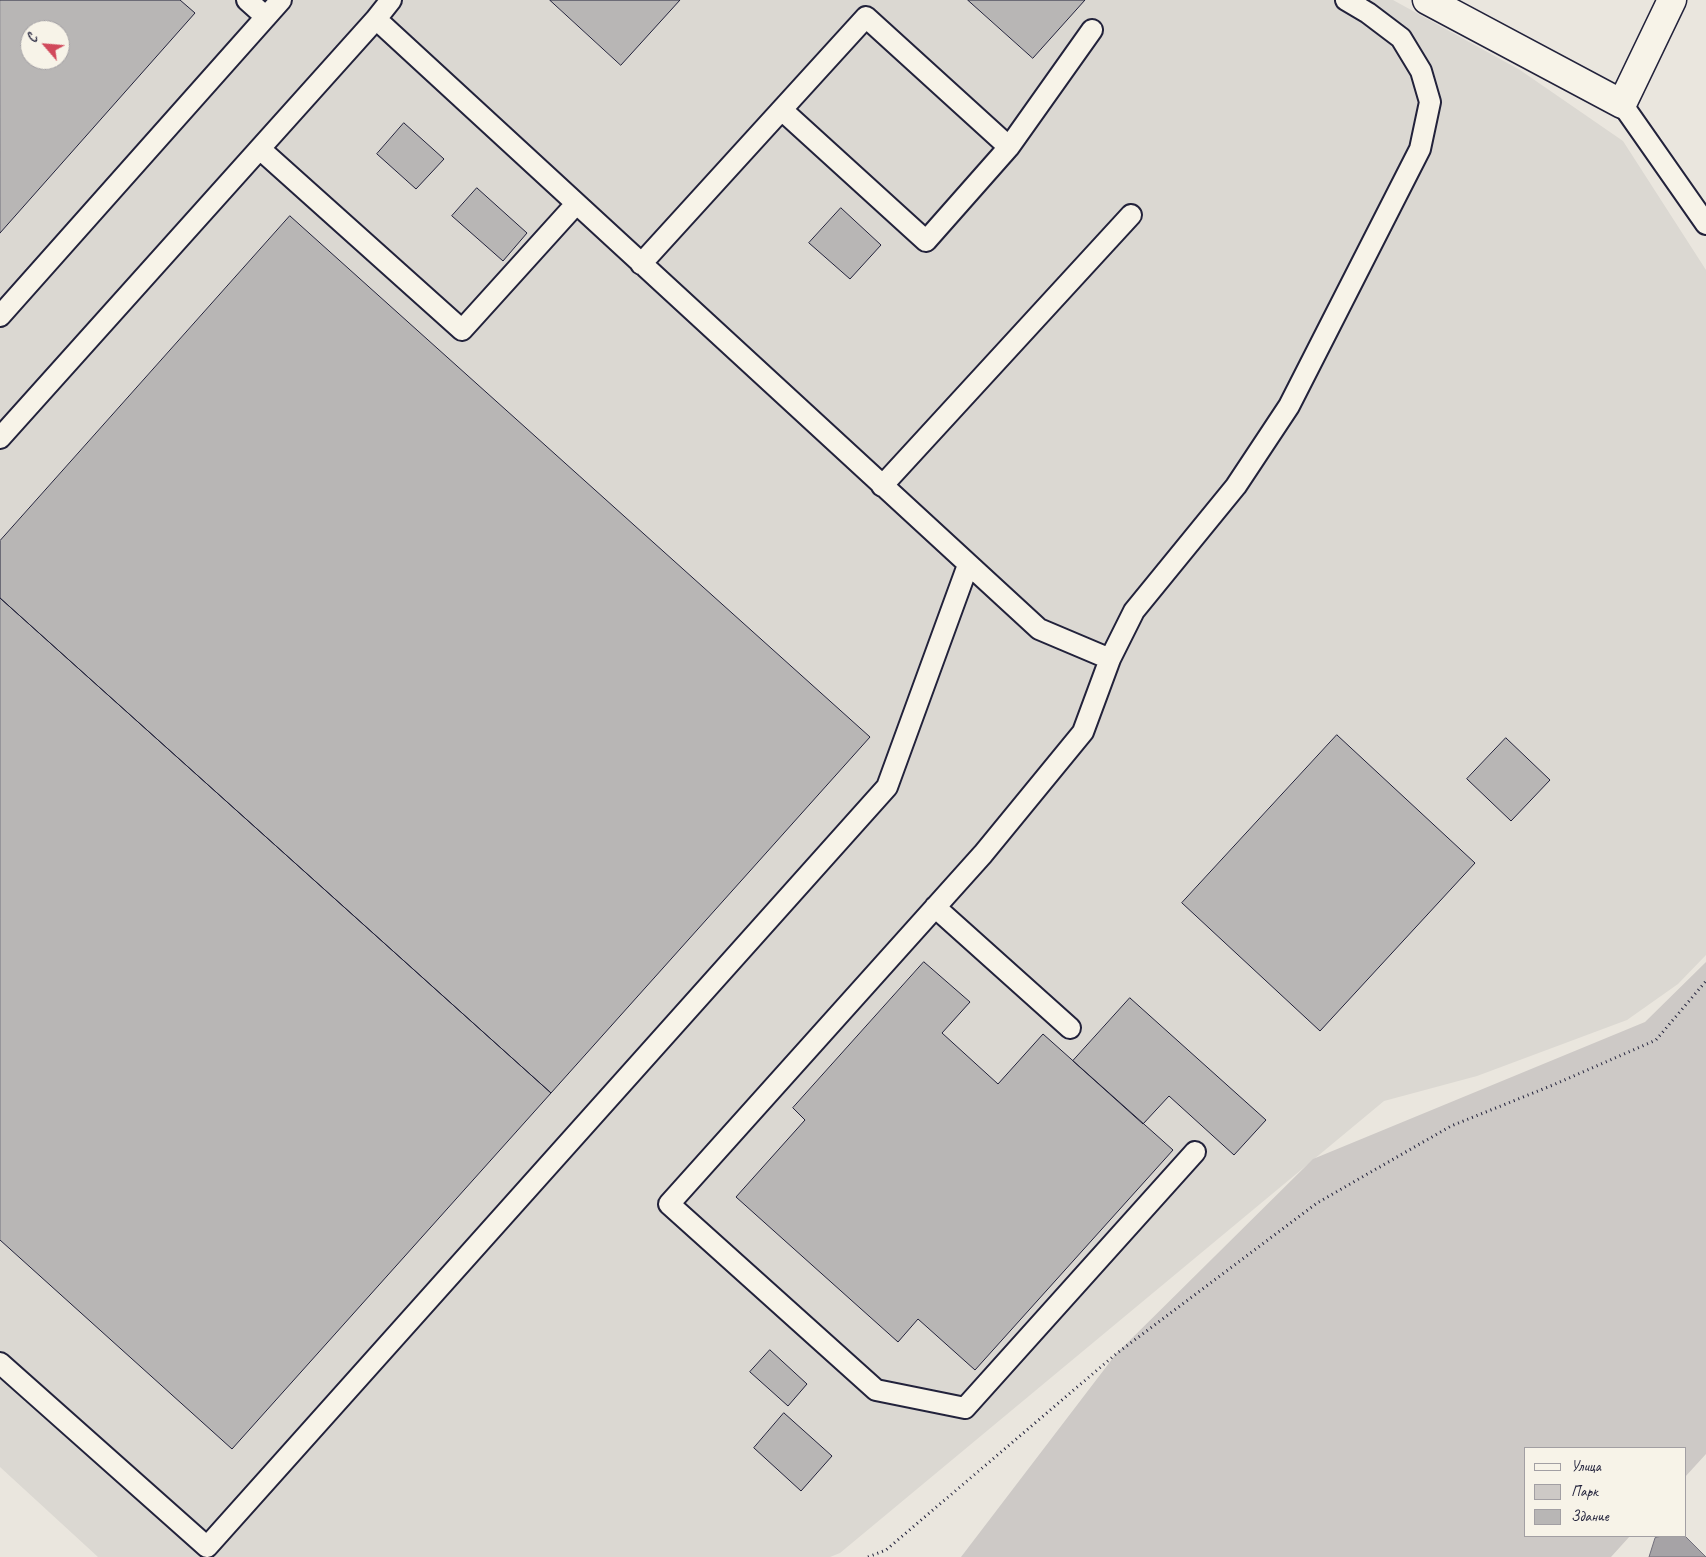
<!DOCTYPE html>
<meta charset="utf-8">
<style>
body{margin:0}
#map{position:relative;width:1706px;height:1557px;overflow:hidden;background:#eae6de;font-family:Caveat,sans-serif}
canvas{display:block}
.legend{position:absolute;left:1524px;top:1447px;width:162px;height:90px;box-sizing:border-box;background:#f7f3e8;border:1px solid #a29fa3;margin:0;padding:6px 9px;list-style:none;font-size:15px;color:#22223b}
.legend li{display:flex;align-items:center;gap:10px;height:25px}
.legend b{width:25px;border:1px solid #a29fa3}
.north{position:absolute;left:20px;top:20px;width:50px;height:50px;box-sizing:border-box;background:#f7f3e8;border:1px solid #a29fa3;border-radius:50%;rotate:297deg;font-size:14px;font-weight:700;line-height:20px;text-align:center;color:#22223b}
.north::after{content:'';display:block;margin:auto;width:18px;height:22px;background:#d1495b;clip-path:polygon(50% 0,100% 100%,50% 72%,0 100%)}
</style>
<div id="map">
<canvas width="1706" height="1557"></canvas>
<ul class="legend">
<li><b style="height:6px;background:#f7f3e8"></b>Улица</li>
<li><b style="height:14px;background:#cdc9c6"></b>Парк</li>
<li><b style="height:14px;background:#b8b6b5"></b>Здание</li>
</ul>
<div class="north">С</div>
</div>
<script>
const ctx = document.querySelector('canvas').getContext('2d');
ctx.lineJoin = 'round';
function paint(path, color) {
  ctx.fillStyle = color;
  ctx.fill(path, 'evenodd');
}
function strokePath(path, color, width, dash) {
  ctx.strokeStyle = color;
  ctx.lineWidth = width;
  ctx.lineCap = dash ? 'butt' : 'round';
  ctx.setLineDash(dash || []);
  ctx.stroke(path);
}
paint(new Path2D(`
 M0,0H1393L1520,70L1623,141L1706,270V955L1678,984L1627,1020L1477,1076L1384,1101L840,1553L830,1557H98L0,1467ZM30,30H60V60H30Z`), '#dbd8d2');
paint(new Path2D(`
 M1706,962V1454L1685,1477V1448H1525V1536H1630L1611,1557H961L1116,1354L1313,1159L1645,1022Z`), '#cdc9c6');
const water = new Path2D(`
 M1662,1536H1685L1706,1557H1649L1655,1538Z`);
paint(water, '#a6a3a6');
strokePath(water, '#716f7b', 1);
const building = new Path2D(`
 M0,0H180L195,13L0,233ZM30,30H60V60H30Z
 M550,0H680L621,65Z
 M968,0H1085L1033,58Z
 M404,123L444,159L416,189L377,154Z
 M477,188L527,233L503,261L452,216Z
 M841,208L881,245L850,279L809,243Z
 M290,216L870,737L551,1093L0,598V541Z
 M0,598L551,1093L232,1449L0,1240Z
 M1337,735L1475,863L1320,1031L1182,903Z
 M1506,738L1550,780L1511,821L1467,779Z
 M924,962L970,1002L942,1033L998,1084L1043,1034L1173,1150L975,1370L918,1319L898,1342L736,1197L805,1120L793,1108Z
 M1130,998L1266,1120L1234,1155L1169,1096L1143,1124L1073,1061Z
 M770,1350L807,1384L788,1406L750,1372Z
 M784,1413L832,1456L801,1491L754,1448Z`);
paint(building, '#b8b6b5');
strokePath(building, '#22223b', 1);
const lane = new Path2D(`
 M247,0L266,17
 M376,19L391,0
 M1622,104L1706,224
 M782,110L926,241L1009,147L1092,30
 M260,149L462,330L576,204
 M641,264L866,17L1009,147
 M0,316L281,0
 M0,438L376,19L1039,629L1110,659
 M882,486L1131,215
 M935,907L1070,1028
 M1195,1152L965,1408L876,1390L669,1204L983,854L1083,732L1110,659L1134,611L1236,486L1289,406L1420,149L1430,102L1421,71L1401,38L1368,13L1346,0
 M0,1363L207,1547L887,787L968,565`);
const street = new Path2D(`
 M1427,0L1622,104L1672,0`);
strokePath(lane, '#22223b', 24);
strokePath(street, '#22223b', 31);
strokePath(new Path2D(`
 M868,1557L886,1550L1116,1354L1317,1203L1451,1126L1553,1085L1656,1040L1706,981`), '#22223b', 3, [1, 4]);
strokePath(lane, '#f7f3e8', 20);
strokePath(street, '#f7f3e8', 28);
</script>
